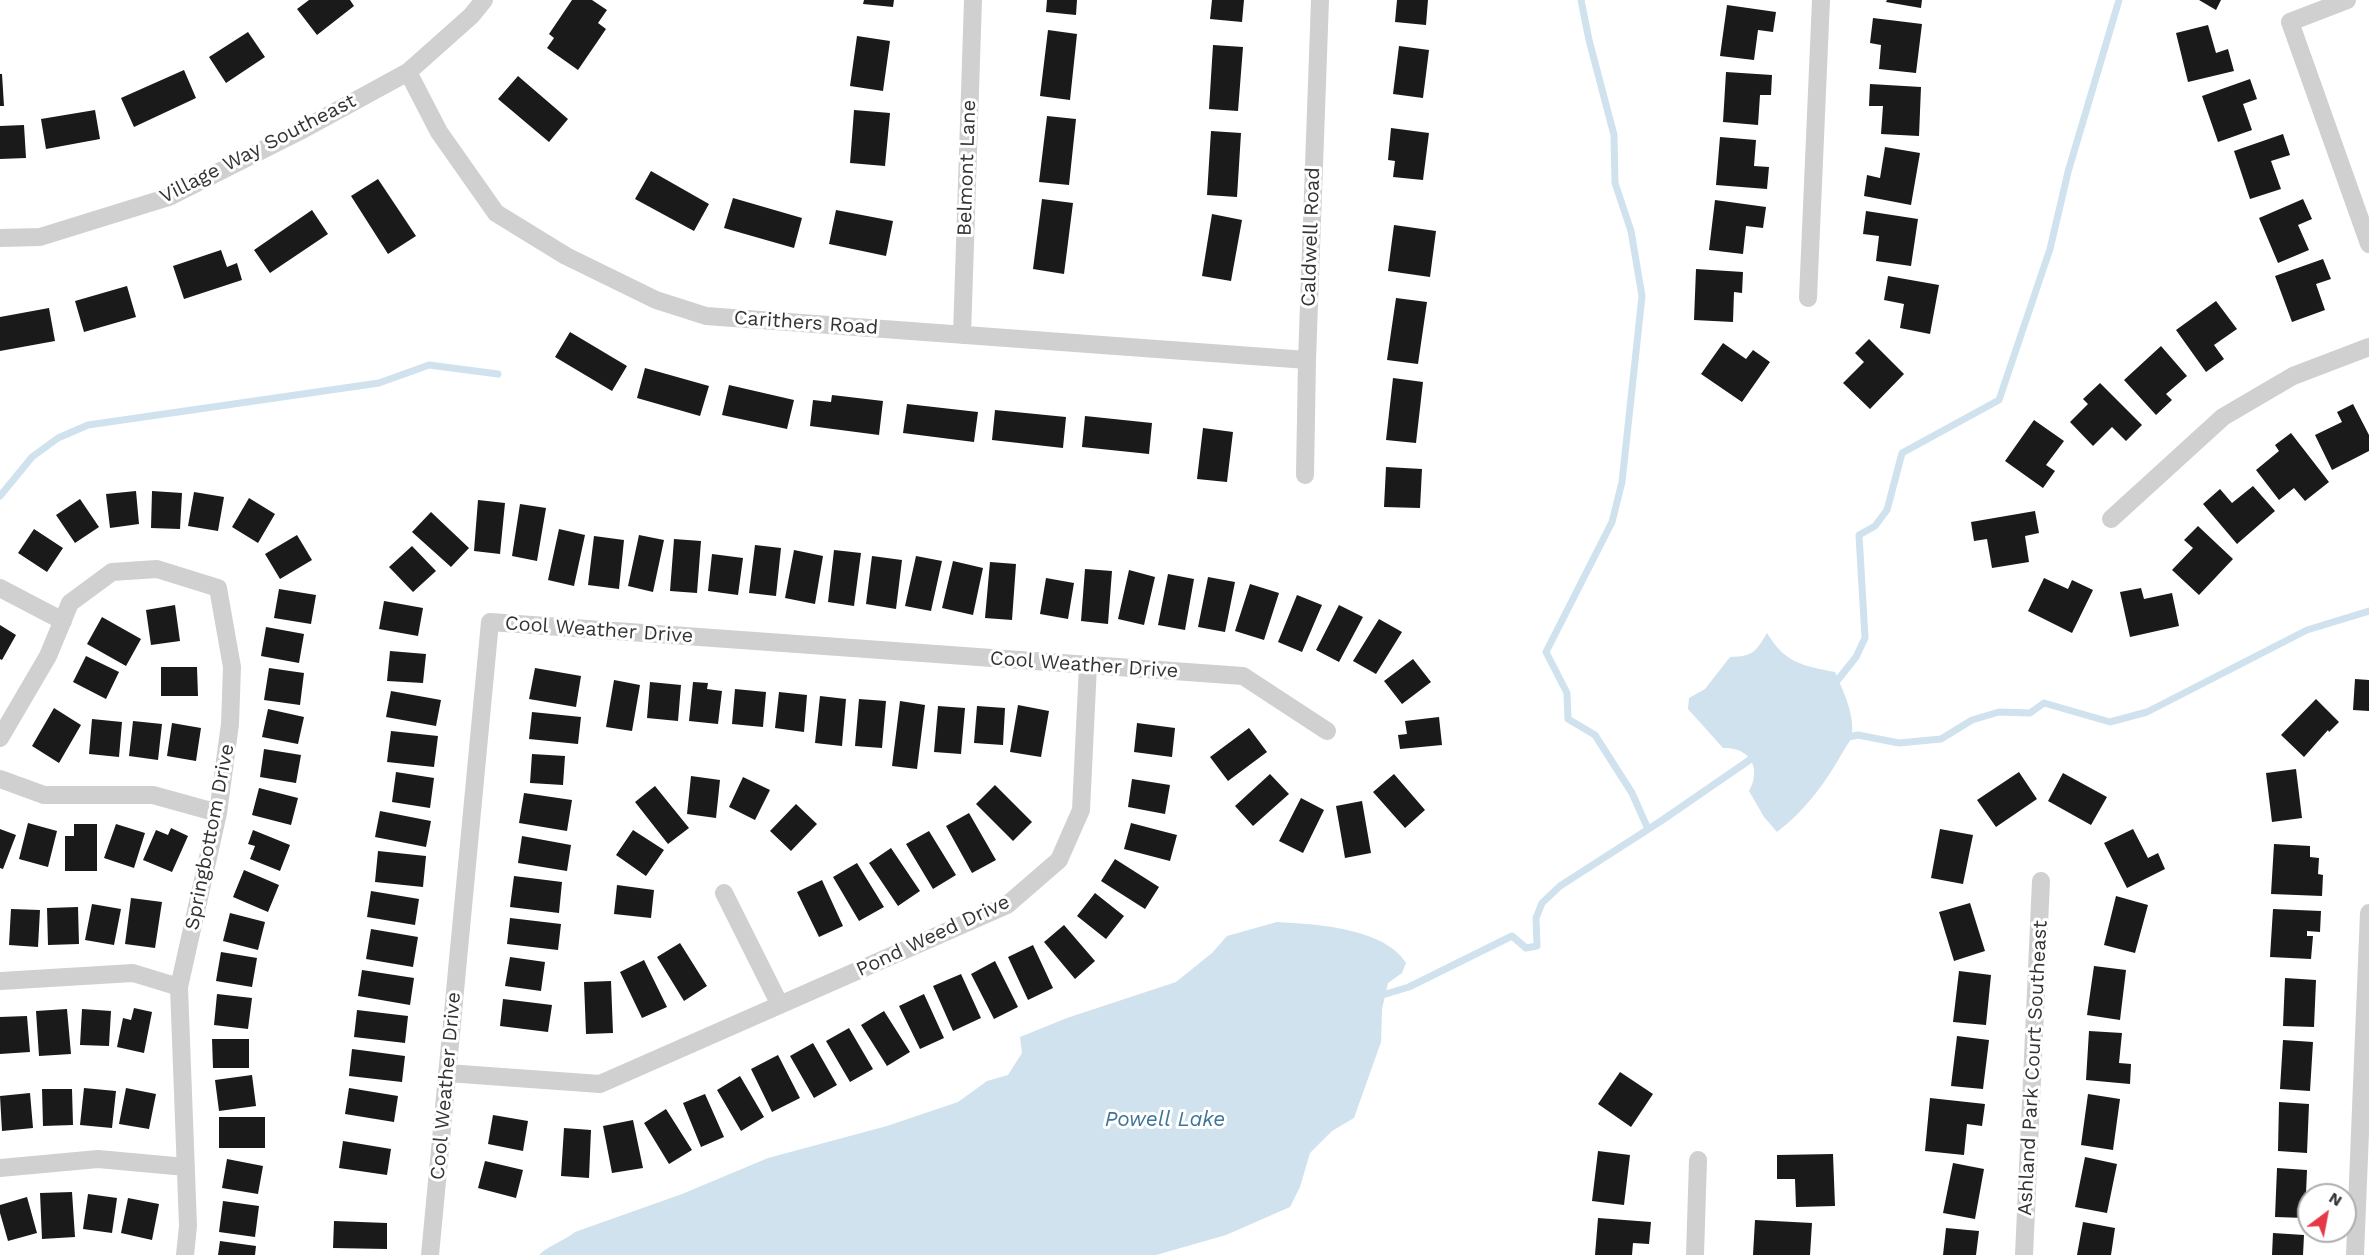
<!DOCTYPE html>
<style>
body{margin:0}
#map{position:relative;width:2369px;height:1255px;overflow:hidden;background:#fff;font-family:"Work Sans",sans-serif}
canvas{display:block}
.north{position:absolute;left:2297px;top:1183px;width:60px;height:60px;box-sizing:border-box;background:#fff;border:2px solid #adadad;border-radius:50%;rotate:32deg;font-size:16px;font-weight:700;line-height:24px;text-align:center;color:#333}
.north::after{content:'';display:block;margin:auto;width:21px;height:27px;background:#e63946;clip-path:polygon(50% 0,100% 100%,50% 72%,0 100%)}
</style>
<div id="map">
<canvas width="2369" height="1255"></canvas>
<div class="north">N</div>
</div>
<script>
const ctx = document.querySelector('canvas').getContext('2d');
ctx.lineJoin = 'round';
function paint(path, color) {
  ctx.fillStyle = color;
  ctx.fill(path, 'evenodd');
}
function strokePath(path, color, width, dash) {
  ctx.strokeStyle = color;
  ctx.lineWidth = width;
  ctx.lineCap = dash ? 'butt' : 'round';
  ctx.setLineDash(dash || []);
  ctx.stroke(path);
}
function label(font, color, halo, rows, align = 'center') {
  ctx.font = font + ' "Work Sans",sans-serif';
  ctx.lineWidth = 6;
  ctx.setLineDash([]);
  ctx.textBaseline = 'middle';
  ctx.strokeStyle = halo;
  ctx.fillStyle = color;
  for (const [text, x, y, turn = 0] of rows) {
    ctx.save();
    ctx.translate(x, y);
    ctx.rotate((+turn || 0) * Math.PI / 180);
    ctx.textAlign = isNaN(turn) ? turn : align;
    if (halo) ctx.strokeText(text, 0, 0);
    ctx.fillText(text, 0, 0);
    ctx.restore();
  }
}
paint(new Path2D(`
 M1767,633C1785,663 1803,666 1835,672C1843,691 1854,712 1852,734C1852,739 1847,745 1844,750C1826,782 1806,810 1777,832L1764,817L1749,791C1762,768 1750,747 1723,748L1688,709L1689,698L1705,689L1730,657C1753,656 1755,653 1767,633Z
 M1277,922C1315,924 1385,928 1406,963L1402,973L1388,983L1382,1009L1381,1042L1354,1118L1332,1131L1310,1153L1300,1187L1290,1207L1226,1235L1156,1255H539C549,1245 564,1241 575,1232L682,1194L768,1158L887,1126L958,1102L987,1081L1008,1075L1022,1053L1020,1037L1067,1018L1176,982L1212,953L1227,936Z`), '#cfe2ee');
strokePath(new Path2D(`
 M1581,0L1589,40L1614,135L1615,183L1631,231L1642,296L1622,482L1612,522L1546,652L1567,693L1568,719L1595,735L1632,793L1648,829
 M0,496L32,457L58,438L88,425L379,383L429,365L498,374
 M1833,686L1856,657L1865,638L1859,535L1875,526L1887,510L1902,453L1999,400L2050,249L2068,172L2119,0
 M1844,738L1858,735L1899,743L1941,739L1972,720L1999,712L2030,713L2044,703L2110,722L2147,712L2307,630L2369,611
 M1379,996L1409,987L1512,936L1526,948L1537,946L1536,918L1542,903L1560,886L1661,821L1751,759L1754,753`), '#cfe2ee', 7);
paint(new Path2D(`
 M309,0H350L354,6L317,35L297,9Z
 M572,0H592L607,10L598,23L606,29L578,70L547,48L554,38L549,34Z
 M864,0H894L893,7L863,4Z
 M1047,0H1077L1076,15L1046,12Z
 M1212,0H1244L1242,22L1210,19Z
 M1397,0H1428L1426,25L1395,22Z
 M1887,0H1922L1921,8L1886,2Z
 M2199,0H2221L2216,10Z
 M1727,5L1776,12L1773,32L1758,30L1754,60L1720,56Z
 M1873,18L1922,24L1916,73L1879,69L1881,45L1870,43Z
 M2208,25L2216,53L2228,49L2234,71L2188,82L2176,33Z
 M1048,30L1077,34L1070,100L1040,96Z
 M248,32L265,57L226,83L209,57Z
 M857,36L890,41L883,91L850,86Z
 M1213,45L1243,47L1238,111L1209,109Z
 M1399,46L1429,50L1423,98L1393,94Z
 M184,70L196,98L134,127L121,98Z
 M1726,72L1772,75L1771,95H1760L1758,125L1723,122Z
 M0,74H2L4,106H0Z
 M518,76L568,119L549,142L498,99Z
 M2250,79L2257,99L2243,104L2252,130L2218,142L2202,96Z
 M1870,84L1921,87L1919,136L1881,134L1883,106H1869Z
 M95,110L100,139L46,149L41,119Z
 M854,110L890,113L885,166L850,163Z
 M1047,116L1076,119L1069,185L1039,182Z
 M24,125L26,158L0,159V126Z
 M1391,128L1429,133L1423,180L1393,177L1395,161L1388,160Z
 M1211,131L1241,133L1237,197L1207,195Z
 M2283,134L2290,155L2271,161L2281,189L2250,199L2234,151Z
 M1720,137L1756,140L1754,166L1769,167L1767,189L1716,185Z
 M1885,147L1920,153L1911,205L1864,196L1867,175L1880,178Z
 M651,171L709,204L694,231L635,199Z
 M378,179L416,236L388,254L351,196Z
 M733,198L802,218L794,248L724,228Z
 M1042,199L1073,203L1064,274L1033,269Z
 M2303,199L2312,219L2298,225L2309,250L2278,263L2259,218Z
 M1715,200L1766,207L1763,228L1746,226L1743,254L1709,250Z
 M312,210L328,234L270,273L254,250Z
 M836,210L893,221L886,256L829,244Z
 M1866,211L1918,219L1911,266L1876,261L1879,236L1863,234Z
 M1212,214L1242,220L1231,281L1202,276Z
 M1394,225L1436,231L1430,277L1388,271Z
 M221,250L227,267L237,263L242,280L184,299L173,266Z
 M2323,259L2331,279L2316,284L2325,310L2292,322L2275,276Z
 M1696,269L1743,272L1742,293L1734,292L1733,322L1694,320Z
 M1888,276L1939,285L1930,334L1900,328L1904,304L1884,300Z
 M127,286L136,317L84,332L75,301Z
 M1396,298L1427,302L1418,364L1387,360Z
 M2216,301L2237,329L2214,345L2224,359L2206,372L2176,330Z
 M49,308L55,341L0,351V317Z
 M570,332L627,366L612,391L555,357Z
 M1869,339L1904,374L1870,409L1843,383L1864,362L1855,353Z
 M1723,343L1746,359L1753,350L1770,362L1742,402L1701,374Z
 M2161,346L2187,376L2166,394L2172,400L2156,415L2124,380Z
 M645,368L709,386L700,416L637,398Z
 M1393,378L1423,382L1416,443L1386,440Z
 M2100,383L2142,425L2126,441L2112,427L2093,446L2070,422L2088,404L2083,399Z
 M729,385L794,400L787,429L722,415Z
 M832,395L883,401L879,435L810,426L813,400L831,402Z
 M907,404L978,412L974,442L903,433Z
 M2353,404L2369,435V451L2332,470L2315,435L2342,422L2337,412Z
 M995,410L1066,417L1063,448L992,440Z
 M1085,416L1152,423L1149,454L1082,447Z
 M2034,420L2064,441L2046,465L2055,471L2043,488L2005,461Z
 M1203,428L1233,432L1227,482L1197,479Z
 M2291,433L2329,482L2305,501L2294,488L2279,500L2256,470L2279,451L2275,445Z
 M1386,467L1422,469L1420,508L1384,507Z
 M2253,486L2275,511L2237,544L2203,504L2220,489L2232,503Z
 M136,491L139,524L110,528L106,494Z
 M152,491L182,493L180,529L151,528Z
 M194,492L224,497L218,531L188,526Z
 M249,498L275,514L258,543L232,527Z
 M80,499L99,527L75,543L56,515Z
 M478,500L505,503L500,554L474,551Z
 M520,504L546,508L537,561L512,556Z
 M2035,511L2039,533L2025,536L2029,562L1992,568L1987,539L1974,541L1971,522Z
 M431,512L469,548L451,567L412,532Z
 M2198,526L2233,559L2199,595L2172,570L2193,548L2184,540Z
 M34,529L63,548L47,572L18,553Z
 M559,529L585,535L574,586L548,580Z
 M297,535L312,560L280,579L265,554Z
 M639,535L664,540L653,592L628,586Z
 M594,536L624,540L619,589L588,585Z
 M674,539L701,541L697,593L670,591Z
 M755,545L781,548L776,596L749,593Z
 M412,546L436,571L413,592L389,567Z
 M794,550L823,556L815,604L785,598Z
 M834,550L861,553L854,606L828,602Z
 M712,554L743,558L738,595L708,591Z
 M872,556L902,560L896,609L866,604Z
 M916,556L942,561L931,611L905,606Z
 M953,561L983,568L973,615L942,608Z
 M990,562L1016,564L1012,620L985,618Z
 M1085,569L1112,571L1108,624L1081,621Z
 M1129,570L1155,577L1144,625L1118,619Z
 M1168,574L1194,579L1185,630L1158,625Z
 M1208,577L1235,582L1225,632L1198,627Z
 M1046,578L1074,583L1068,619L1040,614Z
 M2044,578L2068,589L2072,580L2093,590L2072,633L2028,611Z
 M1250,584L1279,593L1264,640L1235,631Z
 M2141,588L2144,599L2172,593L2179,626L2130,637L2120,592Z
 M279,589L316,595L311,624L274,618Z
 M1297,595L1322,605L1302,652L1278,642Z
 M384,601L423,608L418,636L379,629Z
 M175,605L180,641L151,645L146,610Z
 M1339,605L1363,617L1339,662L1316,650Z
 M102,617L141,639L126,666L87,644Z
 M1379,619L1402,632L1376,674L1353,661Z
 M0,625L16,635L2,660L0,659Z
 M266,627L304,634L299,663L261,656Z
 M390,651L426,654L423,683L387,681Z
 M86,656L119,672L106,699L73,682Z
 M1413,659L1431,682L1402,704L1384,681Z
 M161,667H197L198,696H161Z
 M269,668L304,673L300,705L264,700Z
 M535,668L581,676L576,707L529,699Z
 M2355,679L2369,680V711L2353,710Z
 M614,680L640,685L632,731L606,727Z
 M650,682L681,685L678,721L647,718Z
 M693,682L708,683L707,689L722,691L718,724L689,721Z
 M735,689L766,692L763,727L732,724Z
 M391,691L441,700L436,726L386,717Z
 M779,692L807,695L804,732L775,728Z
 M820,696L846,699L842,746L815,743Z
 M859,699L886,701L882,748L855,746Z
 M2316,699L2339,722L2329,732L2328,730L2304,757L2281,735Z
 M900,701L925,705L917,769L892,766Z
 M1018,705L1049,711L1041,757L1010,752Z
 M938,706L965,708L961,754L934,752Z
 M977,706L1005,708L1003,745L974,743Z
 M54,708L81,725L59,763L32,746Z
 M268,709L304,717L298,744L262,737Z
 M532,712L581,717L578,744L529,739Z
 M1439,717L1442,745L1400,749L1398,735L1407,734L1405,721Z
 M92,719L122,722L119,757L89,754Z
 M133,721L162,724L158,760L129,756Z
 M172,723L201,728L196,761L167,756Z
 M1137,723L1175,728L1172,757L1134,752Z
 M1249,728L1267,752L1228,781L1210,757Z
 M391,731L438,736L434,767L387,762Z
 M264,749L301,755L296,783L260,777Z
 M532,754L565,756L563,785L530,783Z
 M2296,769L2302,818L2272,822L2266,773Z
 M396,772L434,778L430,808L392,802Z
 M2019,772L2037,799L1996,827L1977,800Z
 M2063,773L2107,797L2091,825L2048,801Z
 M1270,774L1289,794L1253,826L1235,806Z
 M1394,774L1425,810L1405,828L1373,792Z
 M691,776L720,780L716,818L687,814Z
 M743,777L770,790L755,820L729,807Z
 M1132,779L1170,785L1165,814L1128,807Z
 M995,785L1032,822L1013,841L976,804Z
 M655,786L689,828L668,844L635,802Z
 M259,788L298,798L291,825L252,815Z
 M524,793L572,800L567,831L519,823Z
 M1301,798L1324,810L1303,853L1279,841Z
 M1362,801L1371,853L1345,858L1336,806Z
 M796,804L817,824L791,851L770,831Z
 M380,811L431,821L426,847L375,837Z
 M969,813L996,860L972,873L946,826Z
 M28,823L57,831L48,867L19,859Z
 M1131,823L1177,835L1170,861L1124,849Z
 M74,824H97V871H65V836H74Z
 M116,824L145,833L134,868L104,858Z
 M171,828L188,836L172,872L143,860L156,830L168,835Z
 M0,829L16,835L3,869L0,868Z
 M1940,829L1973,835L1963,884L1931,878Z
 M2133,829L2148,858L2158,853L2165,869L2127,888L2104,843Z
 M253,830L290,845L280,871L250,859L255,846L248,844Z
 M633,830L664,850L646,876L616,855Z
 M929,831L956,875L933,889L906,844Z
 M522,836L571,845L567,871L518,863Z
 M2274,844L2310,846V857L2319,858L2318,874L2323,875L2322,896L2271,894Z
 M891,848L920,891L898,906L869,863Z
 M378,851L426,856L423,887L375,882Z
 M1115,859L1159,887L1145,909L1101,881Z
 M857,863L884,907L859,921L833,877Z
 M244,870L279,885L268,912L233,897Z
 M514,876L562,882L559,913L510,907Z
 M822,880L843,926L819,937L797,892Z
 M617,885L654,890L651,918L614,914Z
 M371,891L419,899L415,925L367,917Z
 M1095,893L1124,916L1106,939L1077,916Z
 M2116,896L2148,905L2135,953L2104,945Z
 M131,898L162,902L155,948L125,944Z
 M1970,903L1985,951L1954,961L1939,912Z
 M92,904L121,909L114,945L85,940Z
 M78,907L79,944L48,945L47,908Z
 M11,909L40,910L38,947L9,945Z
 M2273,909L2321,911L2320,932L2307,931V936H2313L2311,959L2270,957Z
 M230,913L265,922L258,950L223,941Z
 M510,918L561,924L558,950L507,944Z
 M1064,925L1095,961L1075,979L1044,942Z
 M371,929L418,937L413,967L366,959Z
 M680,943L707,986L684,1001L657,957Z
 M1033,945L1053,988L1028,1000L1008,957Z
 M221,952L257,958L252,987L216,981Z
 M510,957L545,962L541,991L505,986Z
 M644,960L667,1007L642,1018L620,972Z
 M995,961L1018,1007L994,1019L971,974Z
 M2094,966L2126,970L2120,1020L2087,1015Z
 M362,970L414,978L410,1005L358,996Z
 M1959,971L1991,975L1986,1025L1953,1022Z
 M961,974L981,1018L953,1031L933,986Z
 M2285,978L2316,980L2314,1027L2283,1026Z
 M611,981L613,1033L586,1034L584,982Z
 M217,994L252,998L248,1029L214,1025Z
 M924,994L944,1038L920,1049L899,1006Z
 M503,999L552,1005L548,1032L500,1026Z
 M134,1008L152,1012L144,1053L117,1047L123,1018L131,1020Z
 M67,1009L71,1054L39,1056L36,1011Z
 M82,1009L111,1011L109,1046L80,1045Z
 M357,1010L408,1016L405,1043L354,1037Z
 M884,1011L910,1052L887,1066L861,1025Z
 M27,1016L30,1052L0,1054V1017Z
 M849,1028L873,1069L850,1082L826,1041Z
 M2089,1031L2122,1033L2119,1063L2131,1064L2130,1084L2086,1080Z
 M1957,1036L1989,1040L1983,1089L1951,1086Z
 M212,1039H249V1068H213Z
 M2283,1040L2313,1042L2310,1091L2280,1089Z
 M813,1043L837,1085L814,1098L790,1056Z
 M352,1049L405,1056L402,1082L349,1076Z
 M778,1055L800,1098L772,1112L751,1069Z
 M1620,1072L1653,1094L1631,1127L1598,1104Z
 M252,1075L256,1106L219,1111L215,1080Z
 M740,1076L764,1117L741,1131L717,1090Z
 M84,1088L116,1091L112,1128L80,1125Z
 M126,1088L156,1094L149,1129L119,1124Z
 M349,1088L398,1096L394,1122L345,1114Z
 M42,1089H72L73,1125L43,1126Z
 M30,1093L33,1128L2,1131L0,1096Z
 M705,1094L724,1137L701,1147L683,1103Z
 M2088,1094L2120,1099L2113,1150L2081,1145Z
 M1930,1098L1985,1104L1982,1126L1967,1124L1964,1155L1925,1151Z
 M2279,1102L2309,1104L2307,1153L2278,1151Z
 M666,1109L692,1150L669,1164L644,1123Z
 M493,1115L528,1121L523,1151L488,1144Z
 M219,1117H265V1148H219Z
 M633,1120L643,1168L612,1173L603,1126Z
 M564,1128L591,1130L589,1178L561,1176Z
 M343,1141L391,1149L387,1175L339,1168Z
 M1598,1151L1630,1155L1624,1205L1592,1201Z
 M1833,1154L1835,1206L1796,1207L1795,1179H1777V1155Z
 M2085,1157L2117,1164L2107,1213L2075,1207Z
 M227,1159L263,1166L258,1194L222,1188Z
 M485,1161L523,1170L516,1198L478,1188Z
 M1953,1163L1984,1169L1975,1219L1943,1213Z
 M2277,1168L2307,1170L2305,1218L2275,1217Z
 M72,1192L75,1237L42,1239L40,1193Z
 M88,1194L117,1198L112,1233L83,1229Z
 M27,1197L37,1233L8,1241L0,1213V1205Z
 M128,1198L159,1204L152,1240L121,1233Z
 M223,1201L259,1206L255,1237L219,1232Z
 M1598,1218L1651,1222L1649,1244L1633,1243L1632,1255H1595Z
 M1755,1220L1812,1223L1810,1255H1753Z
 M334,1221L387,1223V1249L333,1248Z
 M2083,1222L2115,1228L2111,1255H2077Z
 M1946,1228L1979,1231L1976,1255H1943Z
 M2273,1233L2304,1235L2303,1255H2272Z
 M220,1241L256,1246L255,1255H218Z`), '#1a1a1a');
strokePath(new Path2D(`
 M2347,0L2290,22L2369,244
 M408,72L439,132L496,213L566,256L656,300L706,316L1307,360
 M0,238L40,237L169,197L300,131L408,72L471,16L484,0
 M1808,298L1821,0
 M962,335L973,0
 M1305,475L1307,360L1320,0
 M2111,519L2223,417L2293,376L2369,347
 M0,588L63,621
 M0,738L48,656L70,603L112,572L157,569L218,588L232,667L230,724L218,813L179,987L188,1226L185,1255
 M0,779L44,795H153L218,813
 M724,893L780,1005
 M0,981L133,973L179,987
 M447,1073L600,1084L1007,905L1059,860L1081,810L1088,665
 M0,1168L98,1159L186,1167
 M430,1255L490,622L1243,676L1327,731
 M1695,1255L1698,1160
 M2024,1255L2041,881
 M2355,1255L2369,913`), '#d0d0d0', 18);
label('20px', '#333', '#fff', [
 ["Village Way Southeast",258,149,-27],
 ["Belmont Lane",967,168,-88],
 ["Caldwell Road",1311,237,-88],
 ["Carithers Road",806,323,4],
 ["Cool Weather Drive",599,630,4],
 ["Cool Weather Drive",1084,665,4],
 ["Springbottom Drive",210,837,-79],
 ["Pond Weed Drive",933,936,-25],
 ["Ashland Park Court Southeast",2033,1068,-87],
 ["Cool Weather Drive",446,1086,-85]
]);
label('italic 21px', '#3f7597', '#fff', [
 ["Powell Lake",1165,1120]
]);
</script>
